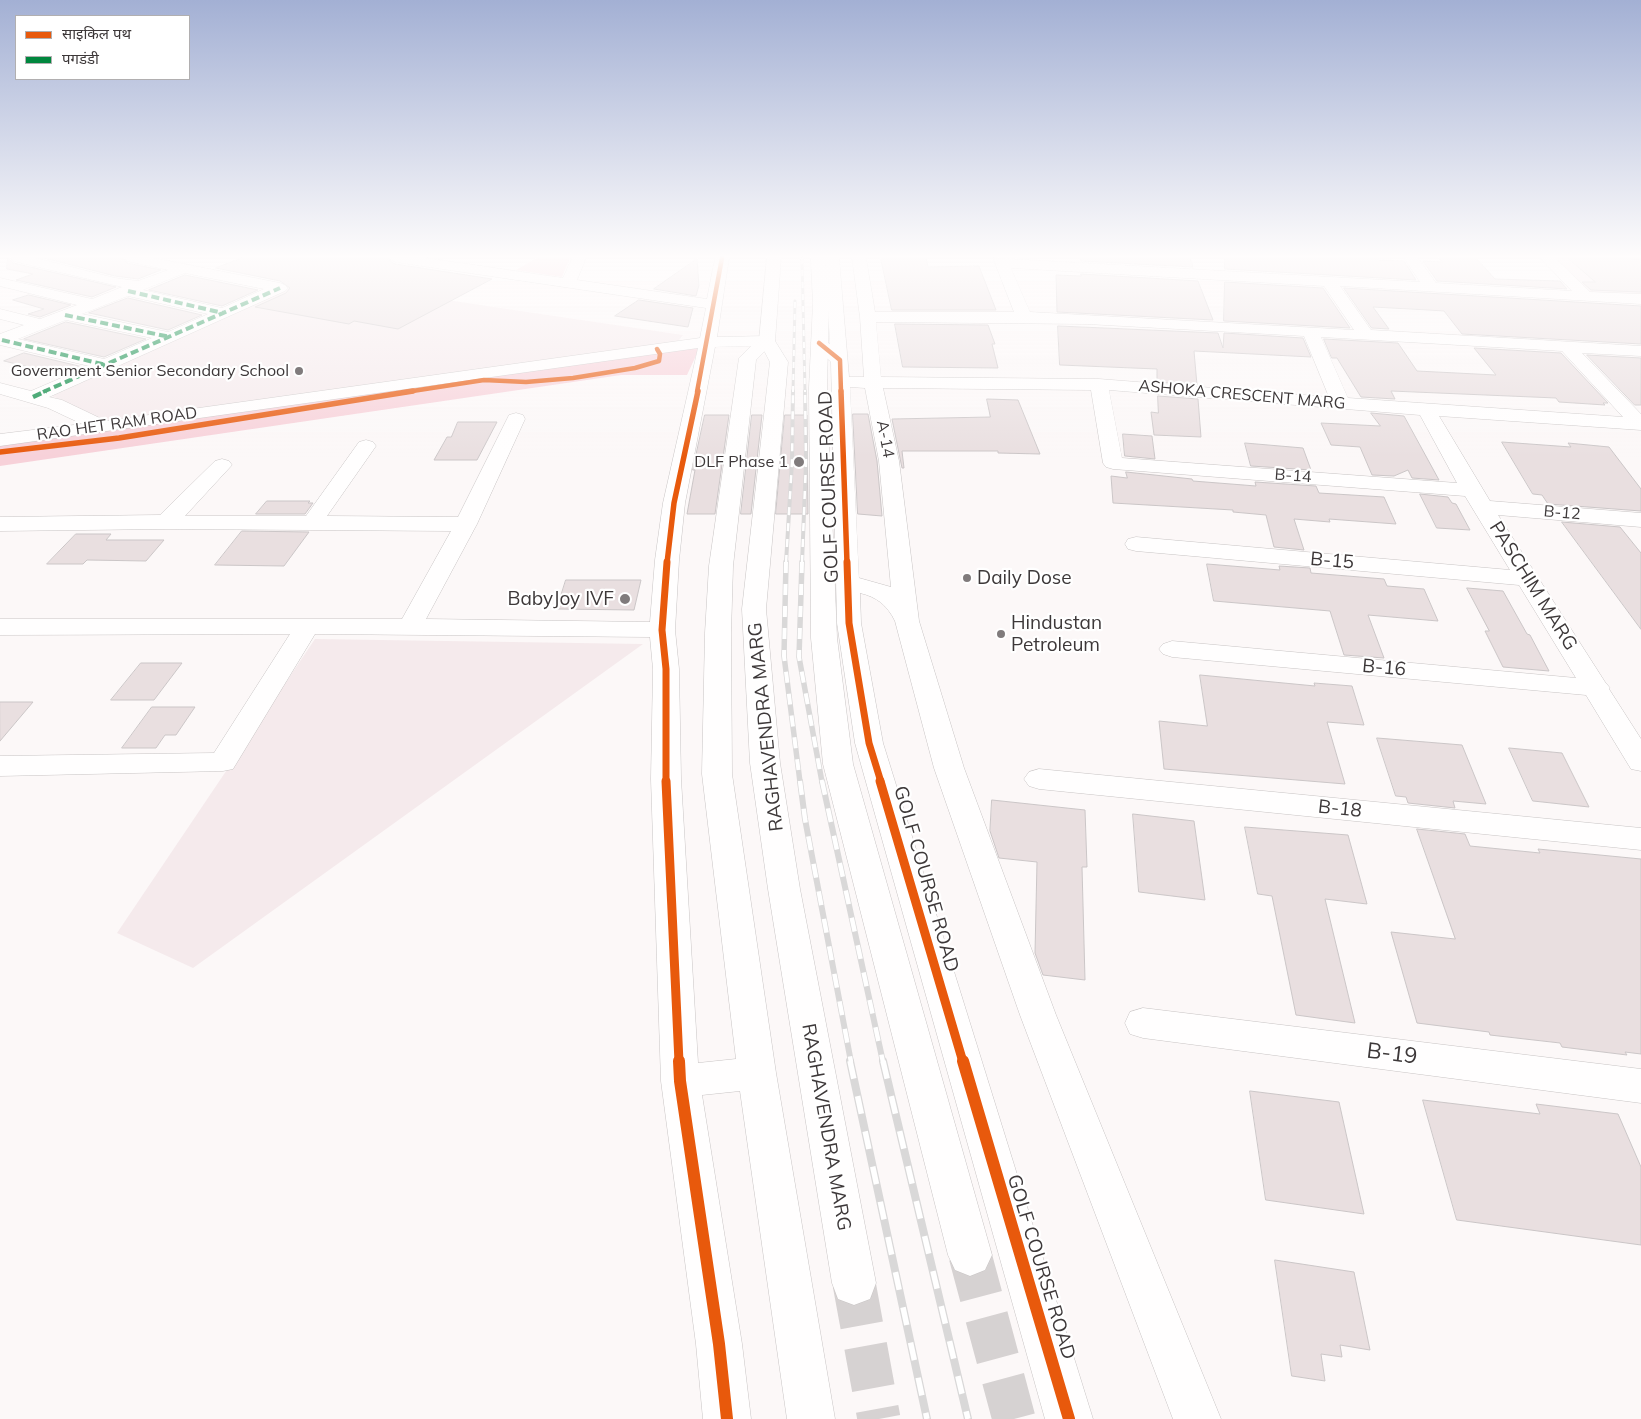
<!DOCTYPE html>
<meta charset="utf-8">
<style>
body{margin:0}
#map{position:relative;width:1641px;height:1419px;overflow:hidden;background:#fcf8f8;font-family:Mulish,"Noto Sans Devanagari",sans-serif}
canvas{display:block}
.legend{position:absolute;left:15px;top:15px;width:175px;height:65px;box-sizing:border-box;background:#fff;border:1px solid #b1afb0;margin:0;padding:6px 9px;list-style:none;font-size:15px;color:#3d3839}
.legend li{display:flex;align-items:center;gap:10px;height:25px}
.legend b{width:25px;border:1px solid #b1afb0}
</style>
<div id="map">
<canvas width="1641" height="1419"></canvas>
<ul class="legend">
<li><b style="height:6px;background:#e8590c"></b>साइकिल पथ</li>
<li><b style="height:6px;background:#00873e"></b>पगडंडी</li>
</ul>
</div>
<script>
const ctx = document.querySelector('canvas').getContext('2d');
ctx.lineJoin = 'round';
function paint(path, color) {
  ctx.fillStyle = color;
  ctx.fill(path, 'evenodd');
}
function strokePath(path, color, width, dash) {
  ctx.strokeStyle = color;
  ctx.lineWidth = width;
  ctx.lineCap = dash ? 'butt' : 'round';
  ctx.setLineDash(dash || []);
  ctx.stroke(path);
}
function label(font, color, halo, rows, align = 'center') {
  ctx.font = font + ' Mulish,sans-serif';
  ctx.lineWidth = 4.5;
  ctx.setLineDash([]);
  ctx.textBaseline = 'middle';
  ctx.strokeStyle = halo;
  ctx.fillStyle = color;
  for (const [text, x, y, turn = 0] of rows) {
    ctx.save();
    ctx.translate(x, y);
    ctx.rotate((+turn || 0) * Math.PI / 180);
    ctx.textAlign = isNaN(turn) ? turn : align;
    if (halo) ctx.strokeText(text, 0, 0);
    ctx.fillText(text, 0, 0);
    ctx.restore();
  }
}
paint(new Path2D(`
 M1555,258H1641V295L1591,293Z
 M305,279L683,335L675,345L110,423L52,396Z
 M315,639L643,644L193,968L117,933Z`), '#f5eaec');
paint(new Path2D(`
 M537,258H570L562,277L516,270Z
 M701,345L687,375H621L0,466V445Z`), '#f7d1d9');
const building = new Path2D(`
 M8,258L13,263L116,287L92,297L16,280L33,274L7,269Z
 M45,258H118L124,259L127,263L161,270L138,279L115,276Z
 M242,258H386L395,264L492,279L398,329L354,321L349,324L255,307L286,293L290,288L280,281L216,268Z
 M881,258H926L928,267L979,266L996,310H892Z
 M1081,258H1190L1193,267L1081,261Z
 M1225,258H1377L1378,260L1404,261L1416,280L1225,269Z
 M1439,258H1476L1495,279L1560,281L1567,289L1437,281L1423,261L1442,262Z
 M1568,258H1627L1641,260V292L1591,290L1582,282H1595Z
 M697,259L699,285L696,296L654,289Z
 M1081,274L1198,281L1213,320L1057,312L1056,275L1081,276Z
 M185,275L258,290L222,306L149,290Z
 M1225,282L1323,288L1350,328L1224,321Z
 M1344,288L1641,306V344L1462,334L1444,311L1428,310L1373,307L1389,329L1372,328Z
 M29,295L71,305L40,317L28,314L44,309L13,300Z
 M128,298L202,315L168,330L89,313Z
 M639,300L693,308L688,327L615,316Z
 M66,322L146,339L104,357L24,339Z
 M895,324L988,325L995,344H992L998,368L903,367Z
 M1058,326L1218,333L1223,348L1224,333L1303,338L1311,357L1194,351L1197,385L1157,382V369L1060,365Z
 M1324,339L1398,343L1417,371L1496,375L1474,348L1561,353L1608,403H1603L1605,405L1559,402L1556,398L1391,391L1395,399L1361,397L1337,358H1332Z
 M24,353L83,367L62,375L4,361Z
 M1587,355L1641,358V405H1635Z
 M1158,396L1198,399L1201,437L1154,435L1151,412L1158,413Z
 M987,399L1018,400L1040,454L998,453V451H902L904,468H902L892,419L990,417Z
 M1371,413L1404,416L1439,480L1412,478L1408,470L1394,476L1372,475L1360,447L1331,445L1321,423L1380,426Z
 M853,414H868L877,461L882,516L858,514Z
 M705,415H729L715,514H687L695,470H693Z
 M752,415H762L751,514H741Z
 M785,415H807L808,514H776Z
 M458,422H497L477,460H434L447,437H451Z
 M1123,434L1152,436L1155,459L1125,456Z
 M1502,442L1571,447L1568,443L1609,447L1641,489V511L1548,504L1542,495L1533,494Z
 M1245,443L1303,448L1311,470L1251,466Z
 M1126,472L1192,479L1193,481L1256,486L1255,482L1316,486L1319,493L1384,497L1396,524L1329,519L1330,522L1294,519L1304,550L1274,547L1266,515L1233,512V510L1113,503L1111,476L1127,478Z
 M1420,494L1448,497L1452,503L1456,504L1470,530L1437,528Z
 M267,501H310L308,503H313L305,514H256Z
 M1562,522L1620,527L1641,553V629Z
 M242,531L309,532L284,566L215,565Z
 M76,534H111L106,540H164L146,561L87,560L83,564H47Z
 M1207,564L1280,570L1279,566L1310,568L1311,573L1384,579L1387,586L1424,589L1438,621L1368,615L1384,658L1344,655L1330,611L1214,601Z
 M566,580H641L634,610L557,609Z
 M1467,588L1503,591L1527,634L1530,635L1549,671L1503,667L1485,631H1489Z
 M141,663H182L154,700H111Z
 M1200,675L1315,686L1314,683L1352,686L1364,725L1327,722L1345,784L1164,769L1159,721L1207,726Z
 M0,702H33L0,741Z
 M152,707H195L176,735H165L156,748H122Z
 M1377,738L1462,745L1486,804L1453,801L1455,808L1408,803L1406,797L1396,796Z
 M1509,748L1562,753L1589,807L1533,801Z
 M992,800L1085,810L1087,867H1082L1085,980L1043,975L1035,953L1037,862L999,858L990,831Z
 M1133,814L1194,821L1205,900L1139,892Z
 M1245,827L1348,835L1367,904L1325,899L1355,1023L1296,1015L1272,896L1258,894Z
 M1417,829L1465,834L1470,846L1540,853L1538,849L1641,859V1054L1625,1052L1627,1055L1562,1047L1560,1043L1490,1035L1489,1032L1417,1023L1391,932L1455,939Z
 M1250,1091L1339,1102L1364,1214L1266,1200Z
 M1423,1100L1540,1114L1536,1104L1618,1114L1641,1167V1245L1457,1220Z
 M1275,1260L1354,1272L1370,1350L1340,1345L1342,1357L1321,1354L1325,1381L1292,1376Z`);
paint(building, '#e9dfe0');
strokePath(building, '#cbc6c7', 1);
strokePath(new Path2D(`
 M970,1255L1014,1419
 M854,1283L879,1419`), '#d6d2d2', 43, [43, 21]);
const minor = new Path2D(`
 M11,258H36L115,278L138,281L168,270L127,261L125,258H154L280,283L285,285L288,288L285,291L49,397L62,400L106,421L700,338L706,308L395,262L388,258H426L563,278L572,258H586L577,280L707,299L715,258H729L717,337L767,336L773,337L775,341L756,360L733,566L731,633L732,774L776,1073L835,1419H787L740,1091L702,1095L742,1344L751,1419H703L696,1344L661,1081L651,779L653,669L650,637L315,634L233,769L223,771L0,776V756L214,753L290,634L0,635V619H402L451,531L166,529L0,531V517L160,515L215,461L222,459L229,461L232,465L185,516H306L359,442L366,440L373,442L376,446L327,516L458,517L509,415L516,413L523,415L525,419L477,524L426,619L650,622L655,560L663,503L698,348L0,446V434L82,424L48,408L0,394V383L31,391L89,366L0,345V334L24,325L0,319V309L40,319L77,305L0,286V278L92,299L122,287L13,261ZM185,273L264,289L222,308L143,290ZM128,296L208,314L168,332L82,314ZM66,320L152,338L104,359L18,339ZM751,346L739,358L709,566L705,633L702,774L736,1059L698,1063L681,779L679,669L675,630L679,560L685,503L715,347Z
 M825,258H839L849,377H864L860,317L852,258H866L875,312H1014L993,258L1420,282L1404,258H1418L1436,283L1572,291L1540,258H1555L1590,292L1641,294V304L1340,286L1371,330L1641,346V356L1582,353L1641,414V430L1439,416L1490,501L1641,513V527L1498,515L1605,682L1610,688L1609,689L1641,739V771L1631,769L1586,695L1172,657L1163,654L1159,649L1163,644L1172,641L1576,678L1519,585L1136,551L1128,549L1125,544L1128,539L1136,537L1510,570L1465,496L1113,469L1106,467L1103,463L1091,390L883,388L899,461L919,621L964,768L1056,1015L1221,1419H1173L1020,1015L934,768L895,621C887,605 877,597 860,593L861,623L883,743L1093,1419H1045L855,743L837,623L831,362L811,343L813,339L819,338L830,344ZM1011,268L1324,286L1354,330L1030,312ZM876,322L1087,324L1304,336L1329,397L1099,379L881,377ZM1321,337L1562,351L1623,417L1348,398ZM850,387L865,388L879,461L891,587L859,578ZM1109,390L1420,415L1457,483L1122,458Z
 M1039,769L1641,828V850L1039,789L1029,786L1024,779L1029,772Z
 M1143,1008L1641,1069V1103L1143,1038L1130,1034L1125,1023L1130,1012Z`);
const major = new Path2D(`
 M767,258H781L775,341L788,362L766,609L780,763L800,889L876,1283L870,1299L854,1305L838,1299L832,1283L768,889L750,763L742,609L770,362L759,341Z
 M811,258H825L829,303L827,388L837,638L853,764L992,1255L985,1270L970,1276L955,1270L948,1255L823,764L811,638L809,388L813,303Z`);
strokePath(minor, '#c8c4c4', 1);
strokePath(major, '#c8c4c4', 1);
paint(minor, '#fffefe');
paint(major, '#fffefe');
const railFar4 = new Path2D(`
 M802,258L805,392
 M793,392L795,301`);
const railFar3 = new Path2D(`
 M786,563L792,462L793,391
 M802,563L806,462L805,391`);
const railFar2 = new Path2D(`
 M786,562L784,656L800,782
 M802,562L799,657L822,782`);
const railFar1 = new Path2D(`
 M800,781L805,819L851,1062
 M822,781L883,1062`);
const rail = new Path2D(`
 M850,1061L927,1419
 M883,1061L968,1419`);
strokePath(railFar4, '#d9d8d8', 3);
strokePath(railFar3, '#d9d8d8', 4);
strokePath(railFar2, '#d9d8d8', 5.5);
strokePath(railFar1, '#d9d8d8', 6);
strokePath(rail, '#d9d8d8', 8);
strokePath(railFar4, '#fff', 2, [6]);
strokePath(railFar3, '#fff', 2.5, [8]);
strokePath(railFar2, '#fff', 4, [11]);
strokePath(railFar1, '#fff', 4.5, [14]);
strokePath(rail, '#fff', 5.5, [18]);
strokePath(new Path2D(`
 M128,291L223,313
 M65,315L170,337
 M2,340L106,365
 M43,392L280,288`), '#00873e', 4, [8, 4]);
strokePath(new Path2D(`
 M33,397L46,391`), '#00873e', 4.5, [9, 4.5]);
strokePath(new Path2D(`
 M819,343L840,360L841,392
 M406,392L484,380L526,382L573,378L635,368L659,361L660,354L657,349
 M697,392L722,258`), '#e8590c', 4.5);
strokePath(new Path2D(`
 M841,391L847,563
 M0,452L119,438L413,391
 M667,563L674,503L698,391`), '#e8590c', 5.5);
strokePath(new Path2D(`
 M847,562L849,623L869,743L881,782
 M666,782V669L662,630L667,562`), '#e8590c', 7);
strokePath(new Path2D(`
 M666,781L679,1062
 M880,781L963,1062`), '#e8590c', 9);
strokePath(new Path2D(`
 M679,1061L680,1081L719,1344L727,1419
 M963,1061L1069,1419`), '#e8590c', 12);
const sky = ctx.createLinearGradient(0, 0, 0, 457);
sky.addColorStop(0, '#a3b0d4');
sky.addColorStop(0.56, '#fefcfc');
sky.addColorStop(1, '#fefcfc00');
ctx.fillStyle = sky;
ctx.fillRect(0, 0, 1641, 457);
for (const [x, y, r, color] of [
 [299,371,5,"#807b7c"],
 [799,462,6,"#807b7c"],
 [967,578,5,"#807b7c"],
 [625,599,6,"#807b7c"],
 [1001,634,5,"#807b7c"]
]) {
  const dot = new Path2D();
  dot.arc(x, y, r, 0, 2 * Math.PI);
  ctx.fillStyle = color;
  ctx.fill(dot);
  strokePath(dot, '#fff', 2);
}
label('16px', '#3d3839', '#fff', [
 ["Government Senior Secondary School",289,371],
 ["DLF Phase 1",788,462]
], 'right');
label('16px', '#3d3839', '#fff', [
 ["ASHOKA CRESCENT MARG",1242,395,5],
 ["RAO HET RAM ROAD",117,424,-8],
 ["A-14",885,439,79],
 ["B-14",1293,476,4],
 ["B-12",1562,513,5]
]);
label('19px', '#3d3839', '#fff', [
 ["GOLF COURSE ROAD",829,487,-92],
 ["B-15",1332,561,5],
 ["PASCHIM MARG",1533,586,58],
 ["B-16",1384,668,5],
 ["RAGHAVENDRA MARG",766,727,-96],
 ["B-18",1340,809,6],
 ["GOLF COURSE ROAD",926,879,74],
 ["RAGHAVENDRA MARG",826,1127,80],
 ["GOLF COURSE ROAD",1041,1267,73]
]);
label('19px', '#3d3839', '#fff', [
 ["Daily Dose",977,578],
 ["BabyJoy IVF",614,599,"right"],
 ["Hindustan",1011,623],
 ["Petroleum",1011,645]
], 'left');
label('22px', '#3d3839', '#fff', [
 ["B-19",1392,1054,7]
]);
</script>
